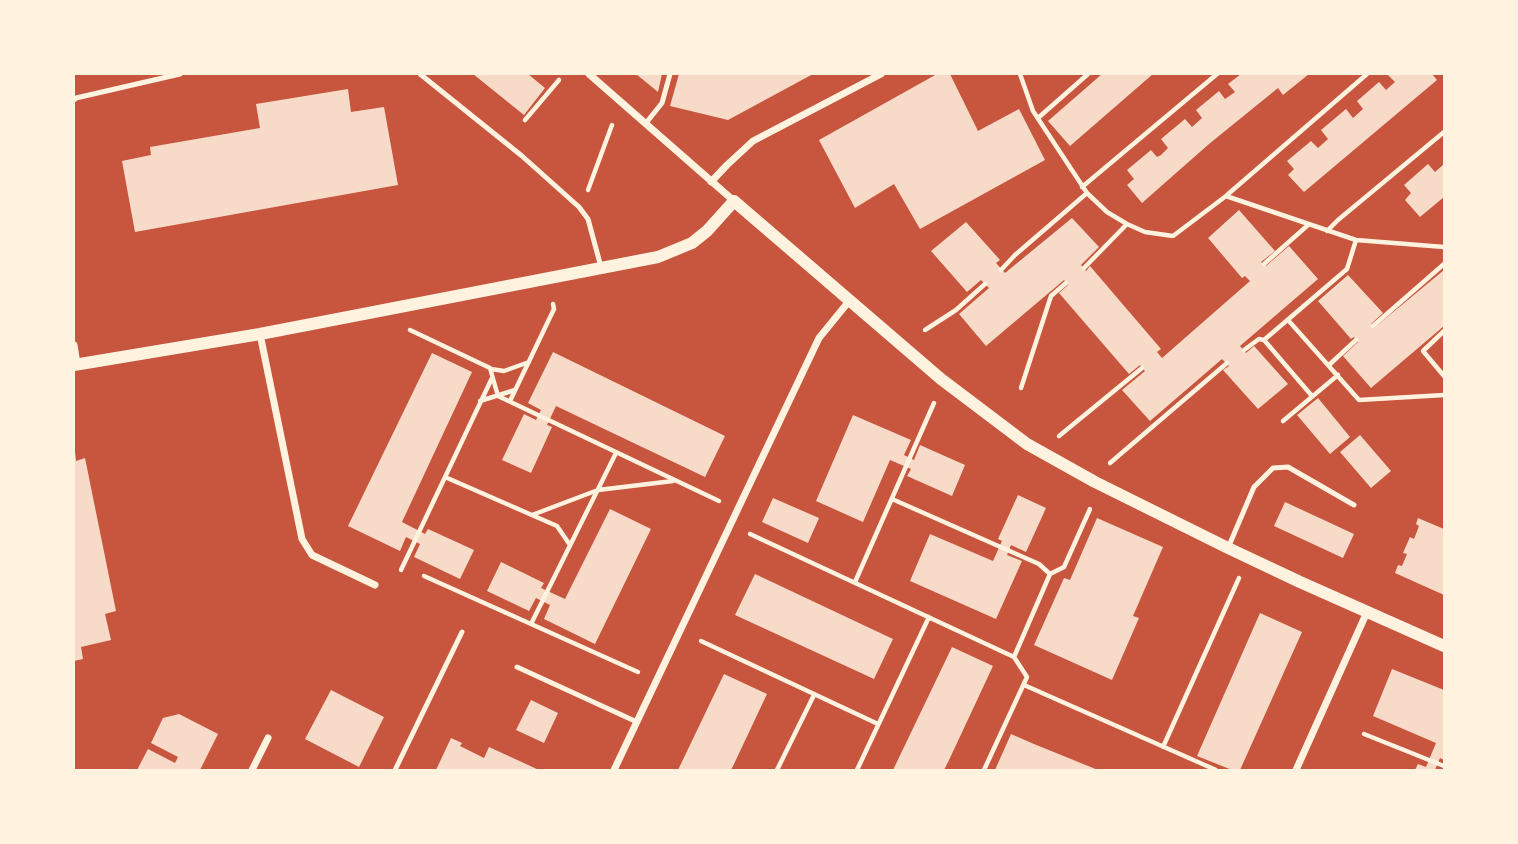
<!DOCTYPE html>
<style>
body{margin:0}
#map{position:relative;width:1518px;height:844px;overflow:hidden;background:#c8553d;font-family:Manrope,sans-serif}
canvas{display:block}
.frame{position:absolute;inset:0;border:75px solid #fff3e0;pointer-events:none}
</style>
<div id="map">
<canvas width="1518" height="844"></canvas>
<div class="frame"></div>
</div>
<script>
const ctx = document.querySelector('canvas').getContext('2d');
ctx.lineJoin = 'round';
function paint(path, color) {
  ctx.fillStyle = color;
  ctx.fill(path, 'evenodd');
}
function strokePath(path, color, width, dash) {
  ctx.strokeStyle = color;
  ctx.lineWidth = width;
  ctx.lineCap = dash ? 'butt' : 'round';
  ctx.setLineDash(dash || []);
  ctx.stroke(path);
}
paint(new Path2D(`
 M473,74H528L545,88L524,115Z
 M636,74H662L658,92Z
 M679,74H813L728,120L670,106Z
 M937,74H950L978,131L1019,109L1045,160L920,229L894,184L855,208L819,140Z
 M1102,74H1153L1070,146L1048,121Z
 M1241,74H1309L1283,95L1278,88L1209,144L1142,203L1127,185L1134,179L1127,170L1151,150L1157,157L1161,155L1168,148L1161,139L1185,119L1192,127L1202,118L1196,110L1219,91L1225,99L1235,92L1228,84Z
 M1390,74H1432L1437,80L1304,192L1288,175L1294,169L1287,161L1311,141L1318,148L1328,139L1321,130L1346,109L1353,118L1363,109L1357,101L1379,82L1386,90L1395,82L1388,75Z
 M348,89L351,112L384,107L398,185L135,232L122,161L151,155L150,147L260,128L256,104Z
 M1428,164L1435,172L1444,164V197L1420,217L1405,200L1411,193L1404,185Z
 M1239,210L1275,251L1261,262L1266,266L1289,246L1318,279L1240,346L1246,353L1254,346L1288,384L1258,409L1223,370L1229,366L1222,359L1150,421L1122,390L1145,371L1140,365L1129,374L1059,293L1068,285L1064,280L986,346L959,314L989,288L981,280L967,292L931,251L966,222L1000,260L996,263L1005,273L1072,218L1099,247L1081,265L1086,271L1090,266L1161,349L1157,352L1162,358L1250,281L1245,276L1242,278L1208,238Z
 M1444,270V326L1371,388L1343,356L1358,342L1354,337L1351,339L1318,301L1348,275L1383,313L1371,324L1374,328Z
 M553,352L725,436L705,477L556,406L547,425L552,427L531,473L502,460L524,414L536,420L541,410L528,403Z
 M432,353L472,372L402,522L425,534L428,529L474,550L460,579L414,557L420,544L406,537L400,551L348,526Z
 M1318,398L1350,437L1330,454L1297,415Z
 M853,415L911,440L904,455L914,460L920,445L965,465L952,496L907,476L911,469L890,460L863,522L816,501Z
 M1360,435L1391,471L1371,488L1340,452Z
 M74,452H75L76,461L85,458L116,611L105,614L111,640L81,647L83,659L74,661Z
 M1018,495L1046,508L1026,552L1011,545L1007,555L1022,561L996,619L910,581L930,534L993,561L1002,541L998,539Z
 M773,498L819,518L808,543L762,522Z
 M1285,502L1354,534L1343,558L1274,526Z
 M610,509L651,529L595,644L544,619L550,605L536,598L529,611L487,591L501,562L544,583L541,588L565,599Z
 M1097,518L1163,547L1133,616L1139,618L1112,680L1034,645L1064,578L1070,580Z
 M1418,518L1444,529V595L1395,573L1398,565L1402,566L1407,554L1403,553L1410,537L1414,539L1419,526L1416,524Z
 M755,574L893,639L874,679L735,615Z
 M1260,613L1302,632L1240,770H1232L1197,756Z
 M952,647L993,666L950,758L944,770H893Z
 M1392,669L1444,690V760L1440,758L1435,770H1415L1418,764L1426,767L1436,743L1373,716Z
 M724,674L767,694L734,764L731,770H678Z
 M331,690L384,717L359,767L305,739Z
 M531,700L558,713L544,743L516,730Z
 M179,714L218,734L200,770H137L148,749L175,763L178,757L151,743L163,718Z
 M1011,734L1034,744L1098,770H995Z
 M451,738L462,743L460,746L484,758L489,747L539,770H436Z`), '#f7dbc8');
strokePath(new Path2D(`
 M1020,74L1033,111L1087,193L1107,212L1127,224L1145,232L1173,236L1226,196L1356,240L1444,247
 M1038,118L1088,74
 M525,120L559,80
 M1082,187L1217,74
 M588,190L612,125
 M1227,195L1367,74
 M1327,231L1338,220L1444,132
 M1264,264L1308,225
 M1084,268L1127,224
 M1001,270L1015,255L1087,193
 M1288,320L1359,400L1444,395
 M1373,326L1444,264
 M410,330L490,368L498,396L719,501
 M925,330L956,310L985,284
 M1444,331L1423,351L1444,376
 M1264,340L1312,396
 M1244,350L1259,339L1264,340L1347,269L1356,240
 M1329,365L1356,340
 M491,369L504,371L529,362
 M1021,388L1051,296L1066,283
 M480,401L515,390
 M510,401L554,309L553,304
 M1283,421L1338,375
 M1059,436L1142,368
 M1110,463L1227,363
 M445,477L557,526L570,545
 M892,499L1039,564L1050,574
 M532,515L598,490L673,481
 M750,534L1014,657L1027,677L984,770
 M401,570L492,378
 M424,576L638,672
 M855,582L934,403
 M531,624L616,453
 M701,641L878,724
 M1014,657L1050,574L1064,567L1090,509
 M1024,685L1216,770
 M1364,734L1444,766
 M1163,747L1239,578
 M777,770L814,695
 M857,770L929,617`), '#fff3e0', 4.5);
strokePath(new Path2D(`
 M420,74L522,156L579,207L588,219L601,267
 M74,100L76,98L180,74
 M646,123L662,103L670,74
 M1228,548L1254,487L1273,468L1288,467L1354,505
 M517,667L637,722
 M395,770L462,632`), '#fff3e0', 5);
strokePath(new Path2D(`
 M589,74L734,201
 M711,182L727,165L753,141L881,74
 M260,334L302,539L312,555L375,585
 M74,345L77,364
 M252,770L268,738
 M614,770L819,338L850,300
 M1296,770L1367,612`), '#fff3e0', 7);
strokePath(new Path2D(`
 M74,365L260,334L658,257L692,243L707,231L734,201L941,379L1027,444L1095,482L1228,548L1300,582L1444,646`), '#fff3e0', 12);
</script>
